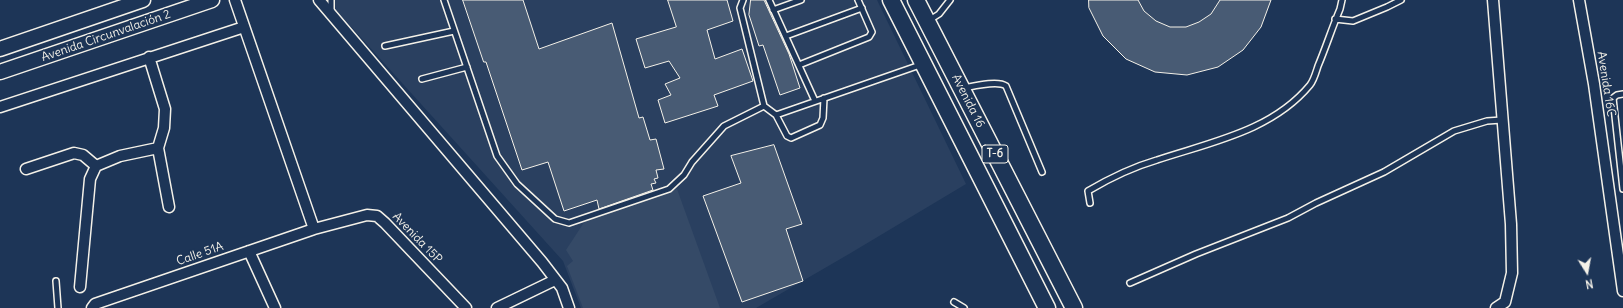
<!DOCTYPE html>
<meta charset="utf-8">
<style>
body{margin:0}
#map{position:relative;width:1623px;height:308px;overflow:hidden;background:#1d3557;font-family:Delius,sans-serif}
canvas{display:block}
.north{position:absolute;left:1567px;top:252px;width:40px;height:40px;-webkit-text-stroke:3px #1d3557;paint-order:stroke;rotate:169deg;font-size:11px;font-weight:700;line-height:16px;text-align:center;color:#f4f1e8}
.north::after{content:'';display:block;margin:auto;width:14px;height:18px;background:#f4f1e8;clip-path:polygon(50% 0,100% 100%,50% 72%,0 100%)}
</style>
<div id="map">
<canvas width="1623" height="308"></canvas>
<div class="north">N</div>
</div>
<script>
const ctx = document.querySelector('canvas').getContext('2d');
ctx.lineJoin = 'round';
function paint(path, color) {
  ctx.fillStyle = color;
  ctx.fill(path, 'evenodd');
}
function strokePath(path, color, width, dash) {
  ctx.strokeStyle = color;
  ctx.lineWidth = width;
  ctx.lineCap = dash ? 'butt' : 'round';
  ctx.setLineDash(dash || []);
  ctx.stroke(path);
}
function label(font, color, halo, rows, align = 'center') {
  ctx.font = font + ' Delius,sans-serif';
  ctx.lineWidth = 3.5;
  ctx.setLineDash([]);
  ctx.textBaseline = 'middle';
  ctx.strokeStyle = halo;
  ctx.fillStyle = color;
  for (const [text, x, y, turn = 0] of rows) {
    ctx.save();
    ctx.translate(x, y);
    ctx.rotate((+turn || 0) * Math.PI / 180);
    ctx.textAlign = isNaN(turn) ? turn : align;
    if (halo) ctx.strokeText(text, 0, 0);
    ctx.fillText(text, 0, 0);
    ctx.restore();
  }
}
paint(new Path2D(`
 M327,0H877L966,184L849,254L756,308H581L563,261Z`), '#2a4060');
paint(new Path2D(`
 M1089,0H1271L1261,27L1243,50L1218,67L1089,8Z
 M677,189L720,308H583L567,266L573,261L566,250L585,221Z`), '#354a67');
const building = new Path2D(`
 M463,0H523L539,49L612,23L639,118L643,117L650,140L656,139L664,169L656,170L658,178L654,179L656,183L651,184L653,190L599,209L597,200L564,211L548,162L522,170L486,62H484Z
 M668,0H727L733,21L707,30L715,59L742,49L753,81L714,95L718,106L665,123L658,100L671,95L665,84L680,78L669,61L645,68L636,39L676,27Z
 M751,0H764L789,54L800,88L780,95L763,45L759,46L749,15Z
 M1089,0H1138L1144,11L1156,21L1170,27H1186L1199,22L1211,14L1220,0H1271L1261,27L1243,50L1218,67L1187,75L1155,72L1126,59L1103,36L1089,8Z
 M774,145L802,224L786,229L803,281L742,302L703,196L741,183L731,156Z`);
paint(building, '#485b74');
strokePath(building, '#f4f1e8', 1);
const service = new Path2D(`
 M444,0L497,156L517,184L555,219L569,223L669,189L684,175L692,162L724,126L764,106
 M743,0L740,8L764,106L776,115L920,65
 M769,0L815,101
 M773,10L801,0
 M331,11V0
 M1335,19L1353,21L1387,7L1401,0
 M928,21L939,14L950,0
 M786,36L862,8
 M385,46L454,31
 M799,65L869,37L872,32L858,0
 M422,79L467,67
 M964,88C974,86 998,80 1006,86L1042,172
 M1623,94L1617,95L1613,98L1623,189
 M776,115L787,136L791,138L820,125L823,118L824,98
 M1090,203L1088,191C1110,178 1133,167 1157,160C1211,142 1272,131 1310,85C1314,80 1316,72 1318,66C1326,47 1332,28 1340,9L1342,0
 M56,281L58,308
 M1130,283L1196,254L1288,218L1316,203L1384,172L1454,131L1487,121L1502,120
 M954,302L964,308`);
const minor = new Path2D(`
 M235,0L314,229
 M319,0L542,262L562,288L569,308
 M1493,0L1511,224L1512,273L1505,302L1496,308
 M1579,0L1594,84L1623,291
 M149,57L165,109L164,128L158,148L169,207
 M0,107L244,27
 M26,169L74,153L83,155L96,166
 M249,251L275,308
 M80,287L90,179L96,166L120,156L158,148
 M92,308L95,304L314,229L367,215L377,216L385,223L466,308
 M497,308L555,280`);
const secondary = new Path2D(`
 M0,49L143,0
 M0,72L212,0`);
const trunk = new Path2D(`
 M891,0L1047,308
 M916,0L1074,308`);
strokePath(service, '#f4f1e8', 8);
strokePath(minor, '#f4f1e8', 13);
strokePath(secondary, '#f4f1e8', 17);
strokePath(trunk, '#f4f1e8', 19);
strokePath(service, '#1d3557', 5);
strokePath(minor, '#1d3557', 10);
strokePath(secondary, '#1d3557', 14);
strokePath(trunk, '#1d3557', 16);
for (const [x, y, w] of [
 [995,154,26]
]) {
  const box = new Path2D();
  box.roundRect(x - w / 2, y - 9, w, 18, 3);
  ctx.fillStyle = '#1d3557';
  ctx.fill(box);
  strokePath(box, '#f4f1e8', 1);
}
label('bold 11px', '#f4f1e8', null, [
 ["T-6",995,154]
]);
label('12px', '#f4f1e8', '#1d3557', [
 ["Avenida Circunvalación 2",106,36,-19],
 ["Avenida 16C",1606,84,81],
 ["Avenida 16",968,101,63],
 ["Avenida 15P",417,238,46],
 ["Calle 51A",200,254,-19]
]);
</script>
